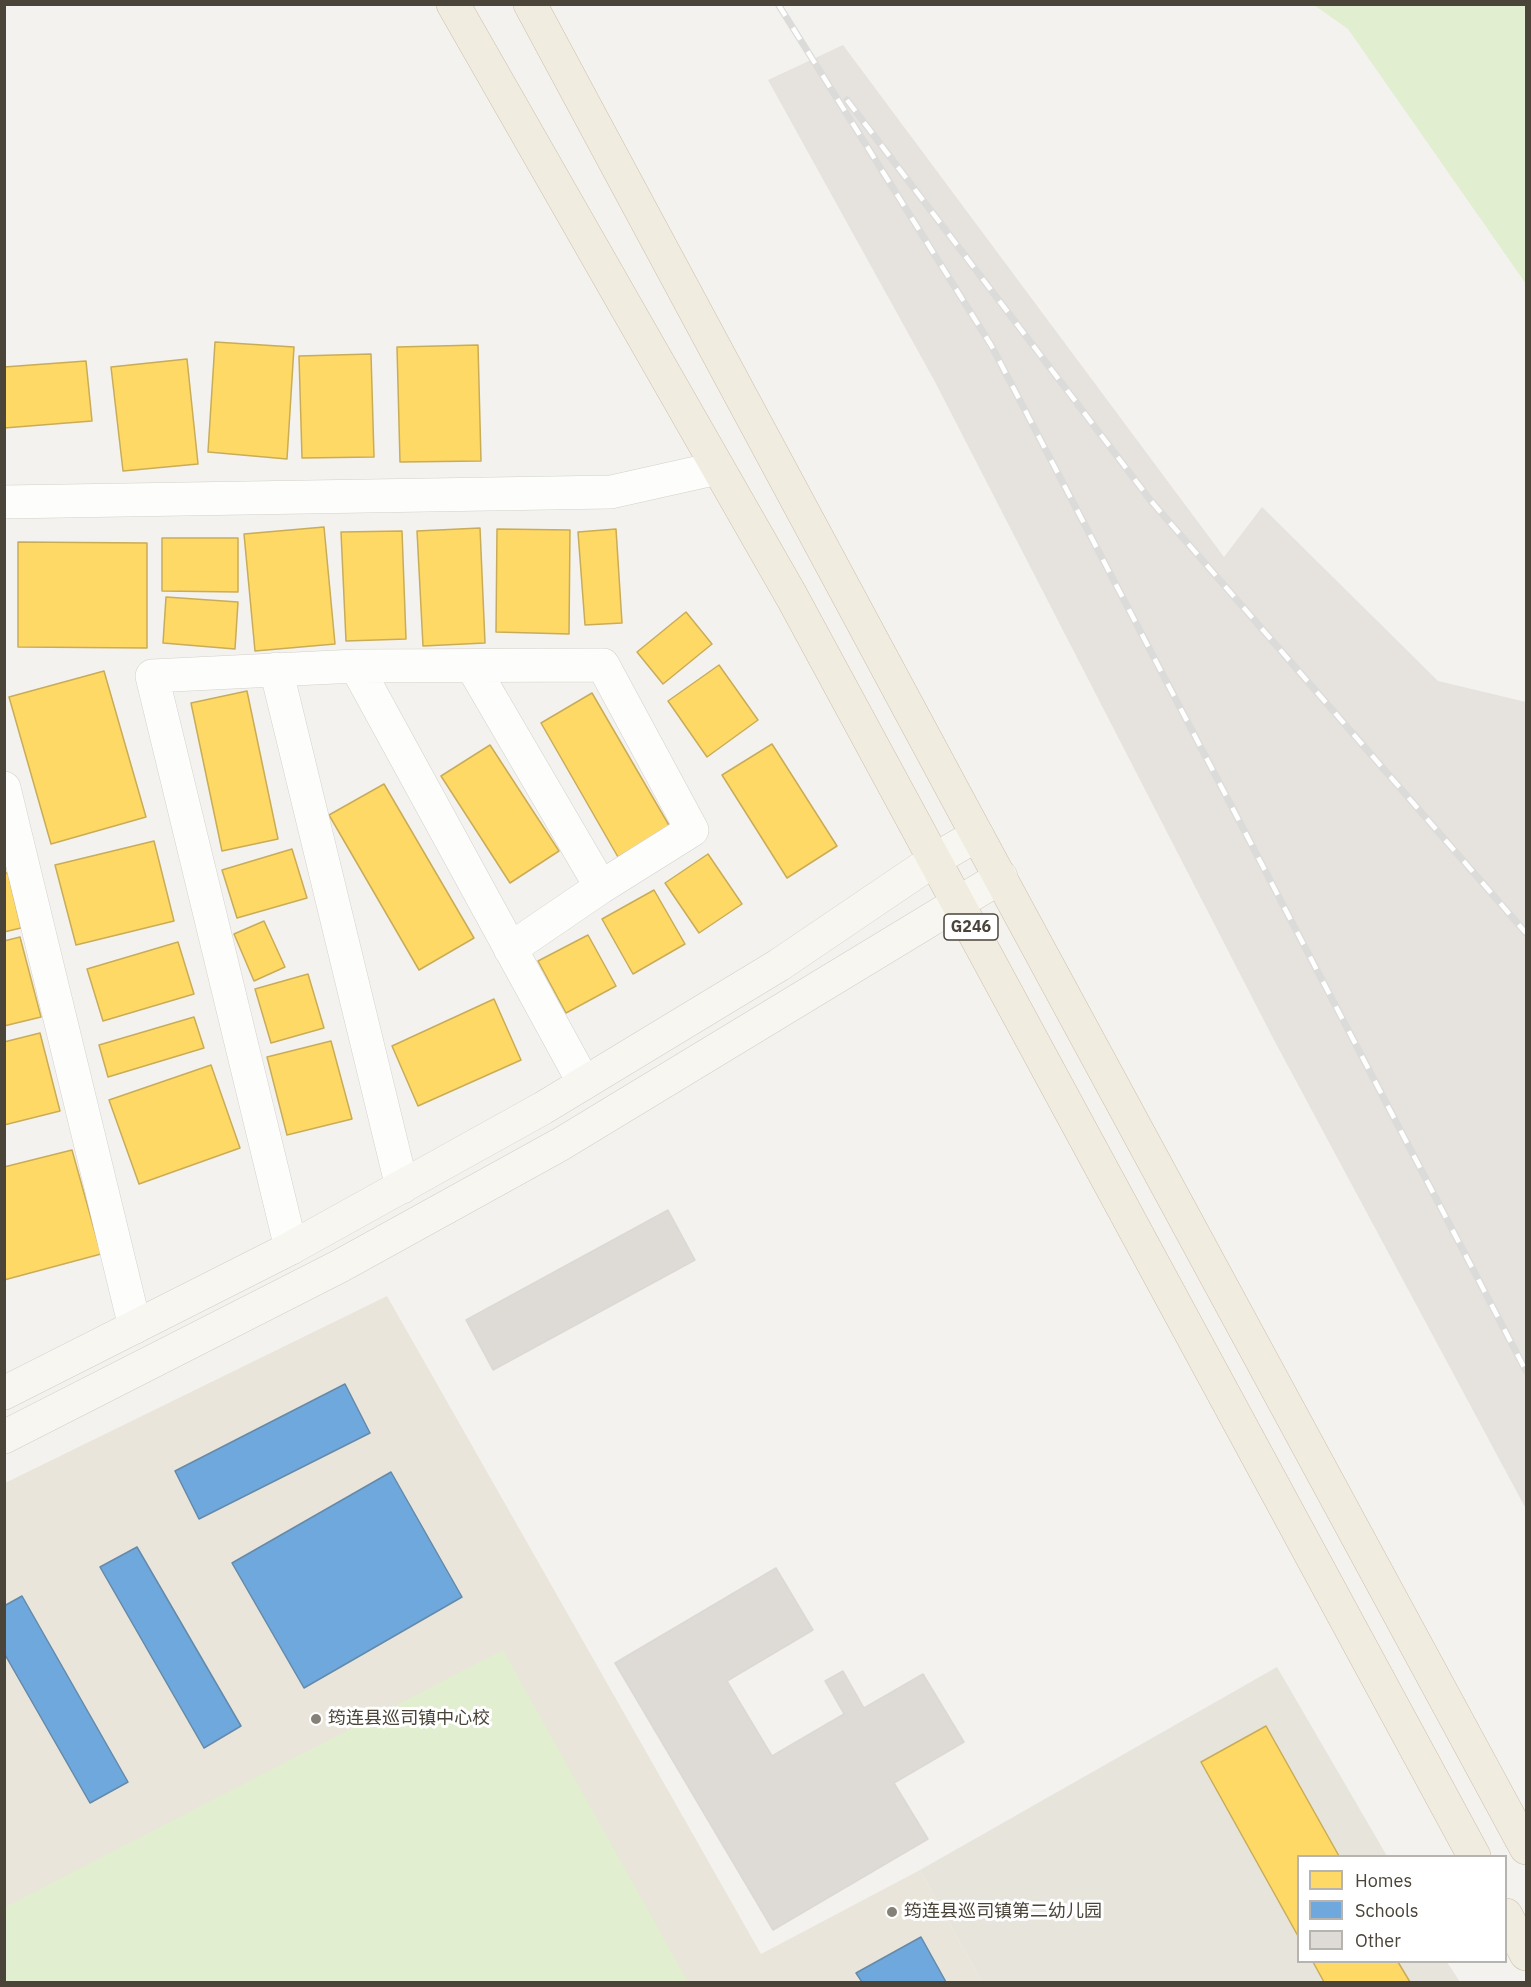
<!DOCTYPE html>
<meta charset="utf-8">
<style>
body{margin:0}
#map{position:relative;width:1531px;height:1987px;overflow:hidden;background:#f4f2ee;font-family:"IBM Plex Sans",sans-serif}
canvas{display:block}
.frame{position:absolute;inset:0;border:6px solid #4b4439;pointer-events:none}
.legend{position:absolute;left:1297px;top:1855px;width:210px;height:108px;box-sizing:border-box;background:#fff;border:2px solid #b7b4b0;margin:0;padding:8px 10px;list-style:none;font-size:18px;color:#4b4439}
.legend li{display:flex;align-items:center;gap:12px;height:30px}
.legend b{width:30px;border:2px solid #b7b4b0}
</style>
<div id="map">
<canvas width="1531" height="1987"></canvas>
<div class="frame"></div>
<ul class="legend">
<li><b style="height:16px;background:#ffd966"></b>Homes</li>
<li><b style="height:16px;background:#6fa8dc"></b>Schools</li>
<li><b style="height:16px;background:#dedbd6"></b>Other</li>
</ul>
</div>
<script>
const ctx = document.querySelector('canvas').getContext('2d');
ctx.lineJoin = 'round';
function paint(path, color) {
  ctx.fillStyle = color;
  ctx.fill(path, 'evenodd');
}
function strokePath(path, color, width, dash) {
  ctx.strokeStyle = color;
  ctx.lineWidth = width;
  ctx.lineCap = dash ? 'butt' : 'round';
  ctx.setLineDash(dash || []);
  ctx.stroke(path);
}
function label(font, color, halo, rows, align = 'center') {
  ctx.font = font + ' "IBM Plex Sans","Noto Sans SC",sans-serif';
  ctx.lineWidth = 6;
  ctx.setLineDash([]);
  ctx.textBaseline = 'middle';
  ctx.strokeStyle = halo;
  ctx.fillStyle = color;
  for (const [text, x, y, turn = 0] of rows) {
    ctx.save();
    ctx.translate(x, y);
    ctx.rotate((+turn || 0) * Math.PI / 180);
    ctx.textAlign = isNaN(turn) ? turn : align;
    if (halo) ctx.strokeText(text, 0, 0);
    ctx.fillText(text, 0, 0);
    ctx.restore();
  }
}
paint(new Path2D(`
 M1277,1667L1387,1856H1298V1962H1447L1460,1982H982L920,1870Z`), '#e7e4dc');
paint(new Path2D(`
 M843,45L1224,557L1262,507L1438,681L1526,702V1509L1274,1040L934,380L768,80Z`), '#e6e2de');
paint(new Path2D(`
 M387,1296L761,1954L920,1870L982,1982H5V1483Z`), '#eae5da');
paint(new Path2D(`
 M1314,5H1526V284L1348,29Z
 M503,1650L688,1982H5V1907Z`), '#e1eecf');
const homes = new Path2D(`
 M215,342L294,347L287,459L208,452Z
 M478,345L481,461L400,462L397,347Z
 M371,354L374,457L302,458L299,356Z
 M187,359L198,464L123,471L111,367Z
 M86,361L92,421L4,428V367Z
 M324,527L335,644L255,651L244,534Z
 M480,528L485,643L423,646L417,531Z
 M497,529L570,530L569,634L496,632Z
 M616,529L622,623L585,625L578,532Z
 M402,531L406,639L346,641L341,532Z
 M162,538H238V592L162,591Z
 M18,542L147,543V648L18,647Z
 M166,597L238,602L235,649L163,643Z
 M686,612L712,644L663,684L637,652Z
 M719,665L758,720L707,757L668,701Z
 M104,671L146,817L51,844L9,697Z
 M247,691L278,839L222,851L191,703Z
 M592,693L670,827L618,857L541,723Z
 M772,744L837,846L787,878L722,775Z
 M490,745L559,851L510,883L441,776Z
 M384,784L474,938L419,970L329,815Z
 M154,841L174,921L76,945L55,865Z
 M292,849L307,898L237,918L222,870Z
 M708,854L742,904L699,933L665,883Z
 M4,873H8L21,928L4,932Z
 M654,890L685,944L633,974L602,919Z
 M264,921L285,967L254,981L234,934Z
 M588,935L616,986L566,1013L538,961Z
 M20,937L41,1017L4,1026V941Z
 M178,942L194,994L103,1021L87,969Z
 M308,974L324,1028L271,1043L255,989Z
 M494,999L521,1060L418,1106L392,1046Z
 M194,1017L204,1048L108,1077L99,1045Z
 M40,1033L60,1111L4,1125V1042Z
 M331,1041L352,1119L287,1135L267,1057Z
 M211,1065L240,1148L139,1184L109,1100Z
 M72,1150L101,1254L4,1280V1167Z
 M1266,1726L1339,1856H1298V1936L1201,1762Z
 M1313,1962H1398L1410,1982H1324Z`);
paint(homes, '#ffd966');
strokePath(homes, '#c9ac58', 1.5);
const schools = new Path2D(`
 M345,1384L370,1433L199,1519L175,1471Z
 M391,1472L462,1597L304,1688L232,1563Z
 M137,1547L241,1726L204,1748L100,1567Z
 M22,1596L128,1782L90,1803L4,1653V1606Z
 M921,1937L946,1982H862L856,1973Z`);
paint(schools, '#6fa8dc');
strokePath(schools, '#648aab', 1.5);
const building = new Path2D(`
 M668,1210L695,1260L493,1370L466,1320Z
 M776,1568L813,1630L727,1681L772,1756L844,1714L825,1681L843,1671L864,1708L923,1674L964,1742L894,1783L928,1839L773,1930L615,1663Z`);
paint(building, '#dedbd6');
strokePath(building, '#dcd9d4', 1.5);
const minor = new Path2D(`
 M4,502L611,492L718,468
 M356,666L584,1083
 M472,666L601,887
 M276,669L402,1187
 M4,788L135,1327
 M291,1248L152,676L356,666L603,665L692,830L601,887L510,949`);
const secondary = new Path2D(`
 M4,1393L291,1248L543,1108L779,965L934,860L977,835
 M4,1437L340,1266L561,1144L1001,877`);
const trunk = new Path2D(`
 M453,4L792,597L1474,1856
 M530,4L977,835L1526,1848
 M1506,1915L1526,1954`);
strokePath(minor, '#d2d0cb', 34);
strokePath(secondary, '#d3cfc5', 34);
strokePath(trunk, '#ccbfa9', 34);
strokePath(minor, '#fdfdfc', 33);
strokePath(secondary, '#f7f6f1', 33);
strokePath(trunk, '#f0ece0', 33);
const rail = new Path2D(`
 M778,4L991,345L1526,1371
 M847,100L1151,501L1526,933`);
strokePath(rail, '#dbdbda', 7);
strokePath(rail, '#fff', 4.5, [14]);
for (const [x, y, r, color] of [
 [316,1719,6,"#868178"],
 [892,1912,6,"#868178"]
]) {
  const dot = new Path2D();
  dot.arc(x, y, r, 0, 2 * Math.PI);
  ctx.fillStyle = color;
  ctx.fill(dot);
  strokePath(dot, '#fff', 2);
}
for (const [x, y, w] of [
 [971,927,54]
]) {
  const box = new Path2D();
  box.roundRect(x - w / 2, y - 13, w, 26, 4.5);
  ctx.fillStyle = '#fff';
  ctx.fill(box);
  strokePath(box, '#4b4439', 1.5);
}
label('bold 16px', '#4b4439', null, [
 ["G246",971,927]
]);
label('18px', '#4b4439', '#fff', [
 ["筠连县巡司镇中心校",328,1719],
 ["筠连县巡司镇第二幼儿园",904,1912]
], 'left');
</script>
